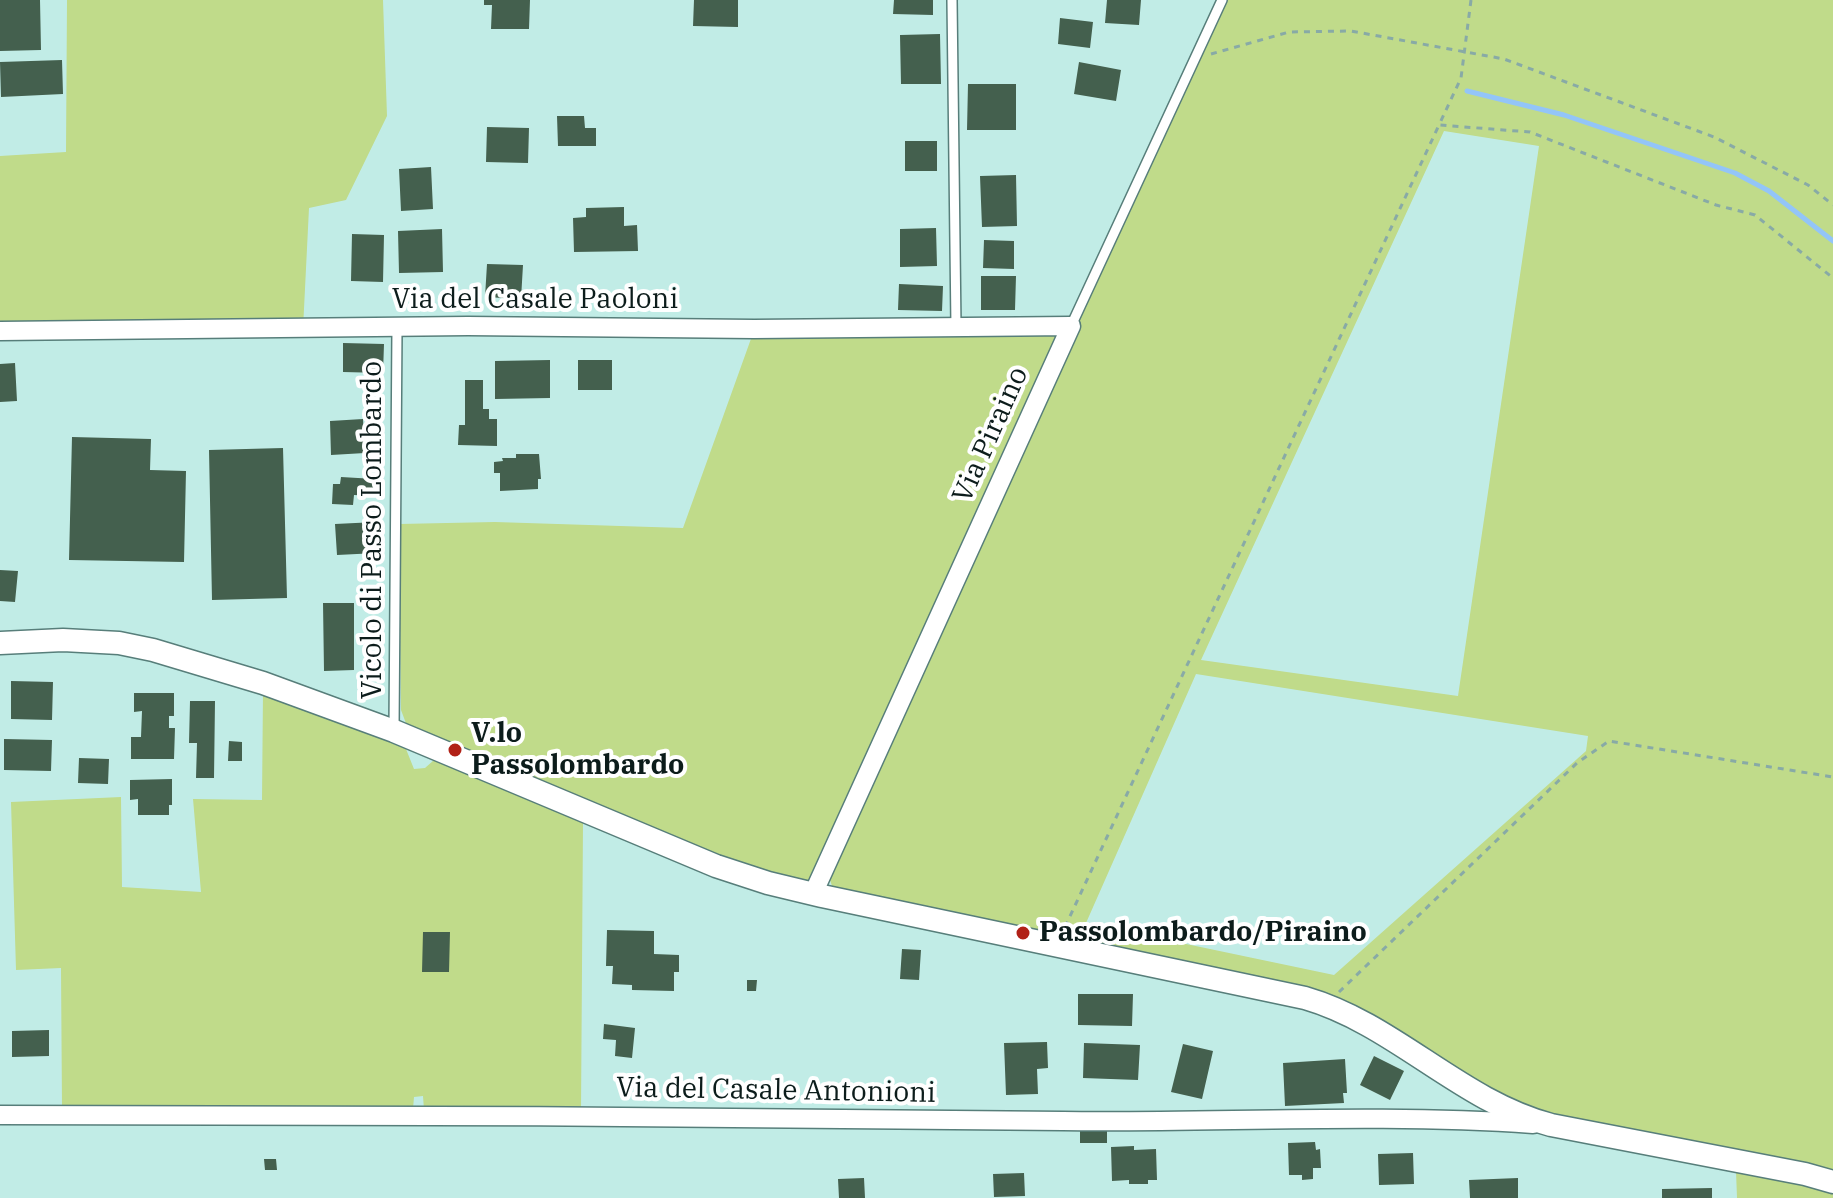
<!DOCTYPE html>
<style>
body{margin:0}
canvas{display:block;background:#c1ece6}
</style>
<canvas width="1833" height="1198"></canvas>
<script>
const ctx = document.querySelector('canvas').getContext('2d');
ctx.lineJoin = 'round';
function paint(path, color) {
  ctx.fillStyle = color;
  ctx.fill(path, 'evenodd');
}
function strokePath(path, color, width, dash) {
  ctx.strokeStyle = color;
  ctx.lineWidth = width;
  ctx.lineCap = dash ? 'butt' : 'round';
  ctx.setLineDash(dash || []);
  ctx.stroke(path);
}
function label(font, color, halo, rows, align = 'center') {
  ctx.font = font + ' "IBM Plex Serif",serif';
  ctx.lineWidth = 8;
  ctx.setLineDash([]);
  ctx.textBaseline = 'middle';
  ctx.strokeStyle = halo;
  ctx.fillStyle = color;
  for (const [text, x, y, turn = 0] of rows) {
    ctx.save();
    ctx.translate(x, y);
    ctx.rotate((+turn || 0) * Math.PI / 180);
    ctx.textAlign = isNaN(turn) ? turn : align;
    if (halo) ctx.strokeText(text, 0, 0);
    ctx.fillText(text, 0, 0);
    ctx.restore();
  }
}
paint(new Path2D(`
 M67,0H383L387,116L346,200L309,208L303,329L0,331V156L66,152Z
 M1222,0H1833V1175L1528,1112L1364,1015L839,893L832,886L829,877ZM1444,131L1539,146L1458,696L1201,660ZM1196,674L1588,736L1586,751L1334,975L1086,923Z
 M1054,334L1057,336L811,886L734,866L407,726L401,710L399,524L495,522L683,528L752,336Z
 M263,690L406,749L414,769L425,768L434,760L583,822L581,1112L424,1110L423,1096L414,1097L413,1109H62L61,968L16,970L11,802L121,797L122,887L201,892L193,799L262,800Z
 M1736,1171L1833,1191V1198H1737Z`), '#c0db8a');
strokePath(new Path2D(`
 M1467,91L1564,115L1735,173L1769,191L1833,241`), '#93c5f8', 5);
paint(new Path2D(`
 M0,0H40L41,50L0,51Z
 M484,0H530L529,29H491L492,5H484Z
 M694,0H738V27L693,26Z
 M894,0H933V15L893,14Z
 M1107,0H1141L1139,25L1105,23Z
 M1060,18L1093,22L1090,48L1058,44Z
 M940,34L941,84H901L900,35Z
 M62,60L63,94L1,97L0,62Z
 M1079,62L1121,70L1116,101L1074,94Z
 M968,84H1016V130H967Z
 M557,116H584L585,128H596V146H558Z
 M487,127L529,128L528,163L486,162Z
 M905,141H937V171H905Z
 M431,167L433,209L401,211L399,169Z
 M1016,175L1017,226L982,227L980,176Z
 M624,207V226L637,225L638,251L574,252L573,218L586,217V208Z
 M936,228L937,266L900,267V229Z
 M442,229L443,272L399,273L398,231Z
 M352,234L384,235L383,282L351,281Z
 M984,240L1014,241V269L983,268Z
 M487,264L523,265L521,299L485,297Z
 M981,276H1016L1015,310H981Z
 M899,284L943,286L942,311L898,310Z
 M343,343L384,344L383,373L343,372Z
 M550,360V398L495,399V361Z
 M578,360H612V390H578Z
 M15,363L17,401L0,402V364Z
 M465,380H483V409H489V419H497V446L458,445L459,425H465Z
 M363,419L365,453L331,455L330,421Z
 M72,437L151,439L150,470L186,471L184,562L69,560Z
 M283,448L287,598L212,600L209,450Z
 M516,454H539L541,479H538V489L500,491V473H494V462L503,461L502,458H516Z
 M341,477L375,479L374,496L354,495L353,505L332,504L333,484H340Z
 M376,522L377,553L337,555L335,524Z
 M0,570L18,571L15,602L0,601Z
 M323,603H354V670L324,671Z
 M11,681L53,682L52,720L11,719Z
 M134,693H174V716H169V728H175L174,759H131V737H141L142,711L134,712Z
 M190,701H215L214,778H196L197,743H189Z
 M4,739L52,740L51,771L4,770Z
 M229,741L242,742V761H228Z
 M79,758L109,759L108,784L78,783Z
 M172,779V805H169V815H138V799L130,800V780Z
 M607,930L654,931V954L679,955V972H674V991L632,990V985L612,984L613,966H606Z
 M423,932H450L449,972H422Z
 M902,949L921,950L919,980L900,979Z
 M747,980H757L756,991H747Z
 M1078,994H1133L1132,1026L1078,1025Z
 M604,1024L635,1028L632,1058L615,1056L616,1040L603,1039Z
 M49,1030V1056L12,1057V1031Z
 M1047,1042L1048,1068L1037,1069L1038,1094L1006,1095L1004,1043Z
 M1084,1043L1140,1045L1138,1080L1083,1078Z
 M1183,1044L1213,1051L1202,1099L1171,1092Z
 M1374,1056L1404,1071L1390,1100L1360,1085Z
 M1345,1059L1347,1093H1343L1344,1103L1285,1106L1283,1063Z
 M1080,1128H1107V1143H1080Z
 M1315,1142L1316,1150L1320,1149L1321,1168H1313V1179L1302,1180V1175H1289L1288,1143Z
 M1134,1146V1150L1156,1149L1157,1180H1148V1184H1129V1180L1112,1181L1111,1147Z
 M1413,1153L1414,1184L1379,1185L1378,1154Z
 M264,1159H276L277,1170H265Z
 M1024,1173L1025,1196L994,1197L993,1174Z
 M864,1178L865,1198H839L838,1179Z
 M1518,1178V1198H1470L1469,1180Z
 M1712,1188V1198H1662V1189Z`), '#44604e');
const service = new Path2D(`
 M952,0L956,327
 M1071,326L1222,0
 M394,729L397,328`);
const minor = new Path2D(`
 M0,331L468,326L754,329L1071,326L813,894
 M0,1115C354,1114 709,1117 1063,1121C1219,1123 1376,1113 1533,1124`);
const tertiary = new Path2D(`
 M0,643L63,640L119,643L153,650L263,683L394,731L716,866L768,883L822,896L1305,998C1395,1024 1460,1101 1551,1125L1805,1174L1833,1182`);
strokePath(service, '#577e7a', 12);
strokePath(minor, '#577e7a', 21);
strokePath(tertiary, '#577e7a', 25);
strokePath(new Path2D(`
 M1471,0L1461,78L1439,125L1530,132L1716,205L1755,215L1833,278
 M1211,54L1289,32L1351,31L1504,59L1714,137L1808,185L1833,205
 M1065,927L1439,125
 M1339,992L1577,763L1609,741L1833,777`), '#88aaa6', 3, [6, 6]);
strokePath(service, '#fff', 9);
strokePath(minor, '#fff', 18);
strokePath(tertiary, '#fff', 22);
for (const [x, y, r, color] of [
 [455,750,8,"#b12117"],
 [1023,933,8,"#b12117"]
]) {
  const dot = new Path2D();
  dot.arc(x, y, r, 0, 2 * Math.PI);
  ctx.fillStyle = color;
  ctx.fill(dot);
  strokePath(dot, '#fff', 3);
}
label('28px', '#0c1c1b', '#fff', [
 ["Via del Casale Paoloni",535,300],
 ["Via Piraino",991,435,-66],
 ["Vicolo di Passo Lombardo",373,530,-90],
 ["Via del Casale Antonioni",776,1091,1]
]);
label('bold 28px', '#0c1c1b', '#fff', [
 ["V.lo",471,734],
 ["Passolombardo",471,766],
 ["Passolombardo/Piraino",1039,933]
], 'left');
</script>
